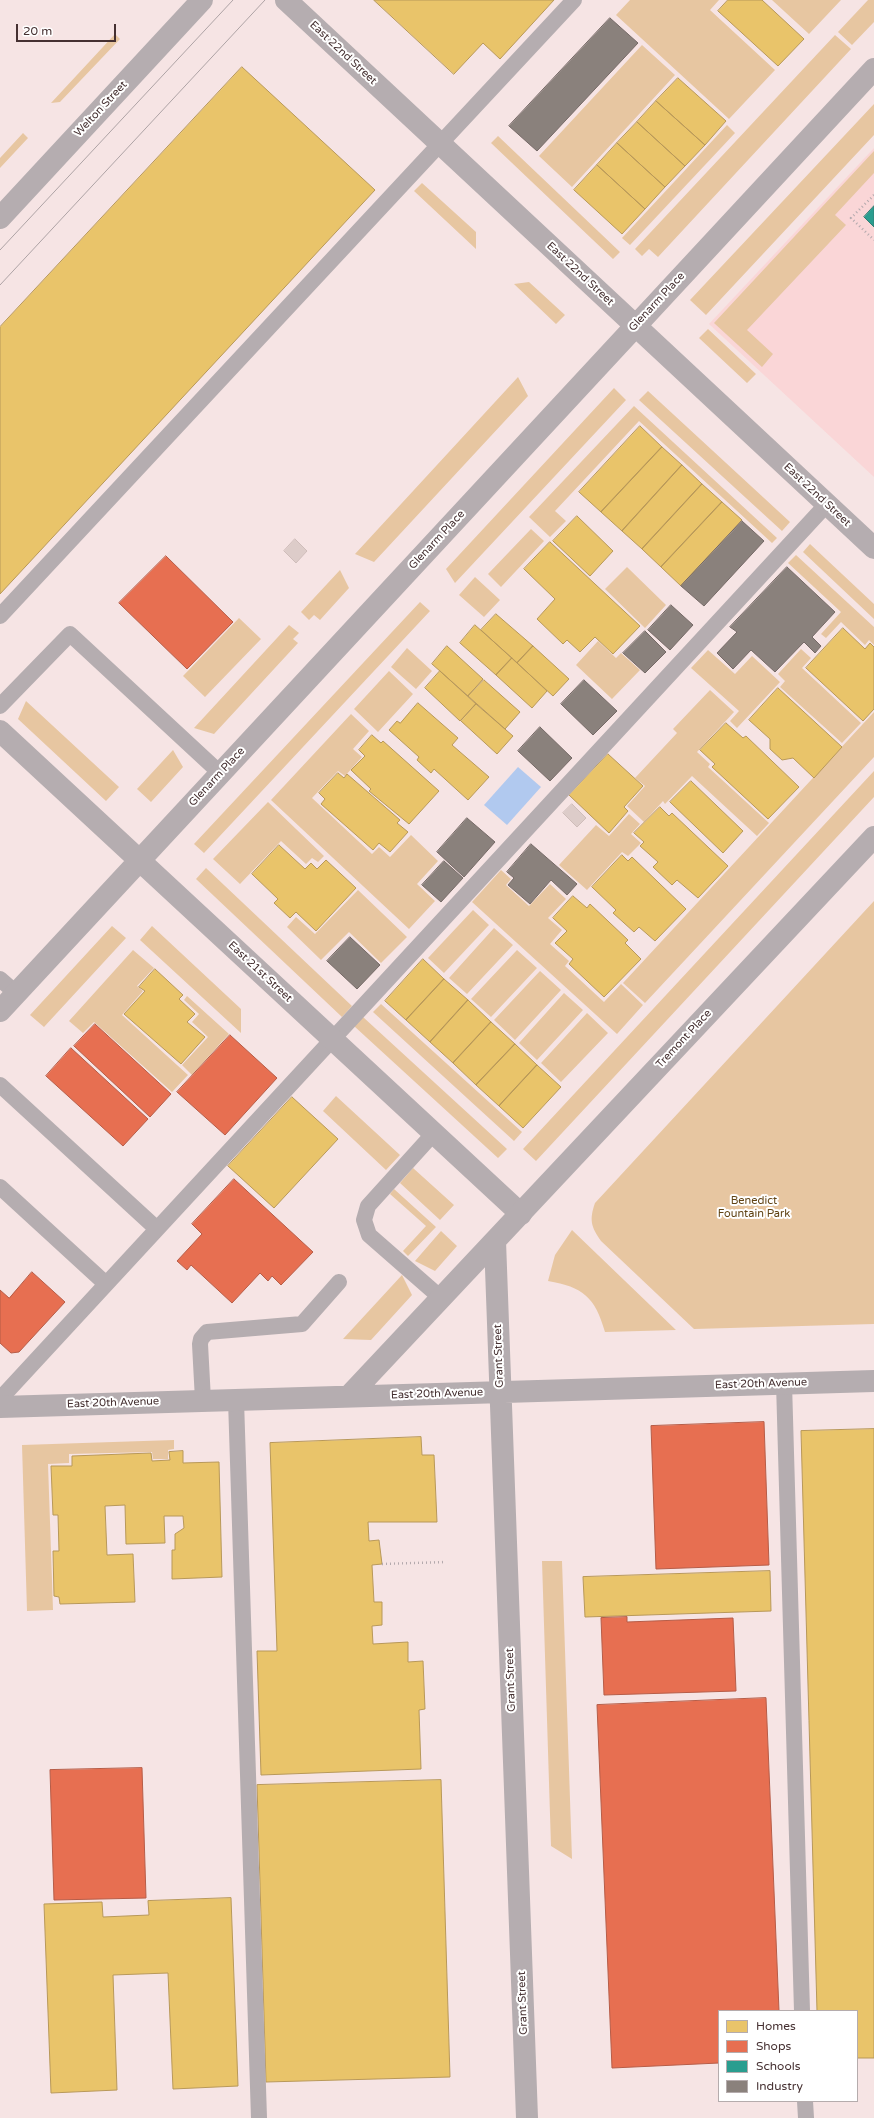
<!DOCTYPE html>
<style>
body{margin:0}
#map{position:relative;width:874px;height:2118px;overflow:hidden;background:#f6e4e4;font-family:"Varela Round",sans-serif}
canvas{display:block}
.legend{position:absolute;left:718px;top:2010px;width:140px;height:92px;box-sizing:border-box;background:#fff;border:1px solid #b5acad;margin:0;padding:5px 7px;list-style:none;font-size:12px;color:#453031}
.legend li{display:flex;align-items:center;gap:8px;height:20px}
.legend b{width:20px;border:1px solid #b5acad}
.scale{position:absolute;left:16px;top:24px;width:100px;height:18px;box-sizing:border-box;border:2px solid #453031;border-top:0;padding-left:5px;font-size:12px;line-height:14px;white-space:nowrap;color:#453031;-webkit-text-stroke:3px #fff;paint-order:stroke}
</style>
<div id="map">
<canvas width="874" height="2118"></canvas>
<ul class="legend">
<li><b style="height:11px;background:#e9c46a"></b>Homes</li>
<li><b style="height:11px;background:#e76f51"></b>Shops</li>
<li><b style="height:11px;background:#2a9d8f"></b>Schools</li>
<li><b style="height:11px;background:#8a817c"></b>Industry</li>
</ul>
<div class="scale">20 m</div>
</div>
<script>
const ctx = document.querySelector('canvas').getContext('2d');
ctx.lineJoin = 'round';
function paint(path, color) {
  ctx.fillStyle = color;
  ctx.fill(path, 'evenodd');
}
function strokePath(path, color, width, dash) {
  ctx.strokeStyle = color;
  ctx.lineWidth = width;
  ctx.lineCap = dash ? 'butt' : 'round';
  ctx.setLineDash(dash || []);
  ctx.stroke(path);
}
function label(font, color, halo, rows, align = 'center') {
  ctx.font = font + ' "Varela Round",sans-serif';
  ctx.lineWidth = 4;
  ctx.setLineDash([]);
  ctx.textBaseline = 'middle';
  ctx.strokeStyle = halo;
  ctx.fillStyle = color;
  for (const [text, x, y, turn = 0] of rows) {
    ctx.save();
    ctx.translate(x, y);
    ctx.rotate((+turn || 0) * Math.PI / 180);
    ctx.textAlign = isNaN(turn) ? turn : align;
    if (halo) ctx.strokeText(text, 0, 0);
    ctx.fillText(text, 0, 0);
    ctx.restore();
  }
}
paint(new Path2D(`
 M874,148V477L709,324Z`), '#fad6d7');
paint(new Path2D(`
 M630,0H719L710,10L775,70L729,119L616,15Z
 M772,0H841L809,34Z
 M868,0H874V22L852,45L838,32Z
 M115,34L120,39L60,102L51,103Z
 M835,35L851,49L658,257L649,249L642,256L635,249Z
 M642,45L675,75L572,187L539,156Z
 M874,104V135L706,315L690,300Z
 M727,125L735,133L630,245L622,238Z
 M23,133L28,138L0,168V158Z
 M498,136L620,252L613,259L491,143Z
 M874,151V173L835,215L846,225L747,330L773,354L762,367L714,323Z
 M422,183L476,232V249L414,191Z
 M529,282L565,315L556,324L514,284Z
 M708,329L756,374L747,383L699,338Z
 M518,377L528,396L374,562L355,554Z
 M614,388L626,400L455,583L446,569Z
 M648,391L790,522L782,531L639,400Z
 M634,406L777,538L772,543L639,421L555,511L566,521L550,537L529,517Z
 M531,529L544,541L501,587L488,574Z
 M810,544L874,604V619L803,552Z
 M796,555L874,627V645L869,640L865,645L841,622L826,638L821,634L841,612L788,563Z
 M627,567L666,605L645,628L605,589Z
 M340,570L349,588L320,620L314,615L309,620L301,612Z
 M475,577L500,600L484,617L459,595Z
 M420,602L430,611L204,853L194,844Z
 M239,618L261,639L205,697L183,676Z
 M289,625L299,633L293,639L298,643L214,734L194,728Z
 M598,641L616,658L621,653L640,670L612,699L576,665Z
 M407,648L432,671L416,689L391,667Z
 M801,649L811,658L802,668L861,723L842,743L780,687L785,681L778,674Z
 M708,650L735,674L752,656L780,682L737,728L730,721L739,711L691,668Z
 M389,671L413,694L378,732L354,709Z
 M710,690L734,712L697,752L710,764L708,767L769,823L757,836L692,776L665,804L663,801L644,822L627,806L645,786L635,778L677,733L673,729Z
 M26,701L119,787L106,801L18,719Z
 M874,712V757L645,1003L623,983Z
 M351,714L369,731L353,749L362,757L345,776L338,771L312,798L372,854L379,847L390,857L411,835L438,861L417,884L435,901L409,929L271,800Z
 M173,750L183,767L151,802L137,789Z
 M874,771V797L536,1161L523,1149Z
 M268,802L324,856L318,862L312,858L306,864L281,841L240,884L213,859Z
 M629,814L640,824L631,834L641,843L628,856L622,852L587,890L559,865L596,825L609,836Z
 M206,868L352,1006L342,1017L196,879Z
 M501,870L511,879L506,885L529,906L550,884L566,899L548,918L562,930L550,944L569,961L565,966L604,1002L621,984L643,1005L617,1034L472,902Z
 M358,890L407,937L381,963L349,932L321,960L287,927L296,917L315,934Z
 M874,901V1324L694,1329L601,1241C591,1227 589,1220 595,1203Z
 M473,910L489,925L444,973L428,958Z
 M112,926L126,938L44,1027L30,1015Z
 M152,926L241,1009V1033L140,940Z
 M494,928L513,945L467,994L449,978Z
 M133,950L154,968L137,986L143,991L122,1015L188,1075L172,1092L94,1022L83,1033L69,1021Z
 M517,950L537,968L491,1017L471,999Z
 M540,971L561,990L515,1040L494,1020Z
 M564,993L583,1010L537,1060L519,1043Z
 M187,996L229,1034L192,1075L182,1065L208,1037L192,1022L199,1014L184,1000Z
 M381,1004L522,1132L514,1141L373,1012Z
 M587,1013L608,1033L561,1082L541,1063Z
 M363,1017L507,1149L498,1158L354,1026Z
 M336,1096L400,1155L386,1170L323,1111Z
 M413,1168L454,1205L440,1220L400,1183Z
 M394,1189L436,1227L408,1256L403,1251L426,1226L390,1194Z
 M572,1230L676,1330L605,1332C595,1297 583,1287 548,1281L555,1255Z
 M441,1231L457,1246L435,1271L415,1261Z
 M402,1275L412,1295L371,1340L343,1339Z
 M174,1440V1449L168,1450V1459H153L152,1452L69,1454V1463L48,1464L53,1610L27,1611L22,1445Z
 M542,1561H562L572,1859L551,1846Z`), '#e7c6a1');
paint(new Path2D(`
 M518,767L541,787L507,825L484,805Z`), '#b1c9ef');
const homes = new Path2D(`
 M374,0H554L500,59L483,43L454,74Z
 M728,0H762L804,39L778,66L718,11Z
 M242,67L375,190L0,594V327Z
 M678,78L726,121L705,145L656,101Z
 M656,101L705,145L685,166L637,122Z
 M637,122L685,166L665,187L617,143Z
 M617,143L665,187L645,209L597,165Z
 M597,165L645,209L622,234L574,190Z
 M640,426L662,447L601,512L579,492Z
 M662,447L682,465L622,531L601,512Z
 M682,465L702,484L642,549L622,531Z
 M702,484L722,502L661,567L642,549Z
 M722,502L742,520L681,586L661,567Z
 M577,516L613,551L590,576L553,541Z
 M550,542L640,626L613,654L595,637L580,652L567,640L563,644L537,619L555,599L524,569Z
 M496,614L533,646L517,663L481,630Z
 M475,625L512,658L496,675L460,643Z
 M843,628L865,649L870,643L874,647V709L863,721L806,668Z
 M447,646L483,679L468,696L432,664Z
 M533,646L569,679L553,696L517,663Z
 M512,658L547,691L532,708L496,675Z
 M440,671L476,704L460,721L425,688Z
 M484,680L520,712L505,729L468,696Z
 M778,688L842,747L814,778L793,758L782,760L770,749V739L749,720Z
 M418,703L458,738L452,745L489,777L468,800L434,769L431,773L417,760L419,757L389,730L397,721L400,723Z
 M476,704L513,736L497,754L461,721Z
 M726,723L743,738L746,736L799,787L768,819L712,767L715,764L700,750Z
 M372,735L381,743L383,741L439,791L409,824L369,791L371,789L351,770L365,756L359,750Z
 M608,754L643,786L624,807L628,811L609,833L569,795Z
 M338,773L344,778L347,774L400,820L397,823L408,832L390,852L379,843L373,850L321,804L325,799L319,793Z
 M691,781L743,831L723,853L670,802Z
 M660,807L669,816L672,813L728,866L698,898L677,880L672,885L653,867L658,862L640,846L644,842L634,833Z
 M279,845L305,869L311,863L317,869L326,860L356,888L316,931L296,912L290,918L274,903L278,899L252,874Z
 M622,855L628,861L632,857L686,909L655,941L639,927L634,932L613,913L616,910L592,887Z
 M573,896L587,908L590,904L628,940L625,943L641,959L604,997L569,964L573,959L555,943L567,931L553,918Z
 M423,959L444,979L406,1020L385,1001Z
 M155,969L183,995L179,999L195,1014L187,1022L205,1037L181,1064L124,1014L145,991L139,987Z
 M444,979L468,1000L430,1042L406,1020Z
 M468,1000L491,1022L453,1063L430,1042Z
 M491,1022L515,1044L476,1085L453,1063Z
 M515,1044L537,1065L499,1106L476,1085Z
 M537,1065L561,1087L523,1128L499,1106Z
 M292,1097L338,1139L274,1208L228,1166Z
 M874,1429V2058H857V2011H817L801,1431Z
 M421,1437L422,1455H434L437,1522H368L369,1541L379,1540L382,1564L372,1565L374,1602H382V1625L372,1626L373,1644L408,1642V1662L423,1661L425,1709L419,1710L421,1769L261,1775L257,1651H277L270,1443Z
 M183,1451V1463L219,1462L222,1577L172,1579V1550H175V1534L184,1528L183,1516H164L165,1543L126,1544L125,1505L105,1506L107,1555L133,1554L135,1602L60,1604L59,1597L54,1596L53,1551H59L58,1515H53L51,1466H72V1456L151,1453L152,1461L170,1460L169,1452Z
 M770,1571L771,1611L585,1617L583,1577Z
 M441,1780L450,2077L266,2082L257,1785Z
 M231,1898L238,2086L173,2089L168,1973L113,1975L117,2090L51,2093L44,1904L102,1902L103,1917L149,1915L148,1901Z`);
paint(homes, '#e9c46a');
strokePath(homes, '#b89859', 1);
const shops = new Path2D(`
 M166,556L233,622L187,669L119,603Z
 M95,1024L171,1094L150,1117L74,1046Z
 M230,1035L277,1078L225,1135L177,1092Z
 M71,1048L148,1119L123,1146L46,1076Z
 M234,1179L313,1252L281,1285L272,1276L268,1281L260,1273L232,1303L191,1265L187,1270L177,1261L202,1234L192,1224Z
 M32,1272L65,1302L19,1352L11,1353L0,1343V1290L9,1298Z
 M764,1422L769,1565L656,1569L651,1426Z
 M627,1617V1622L733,1618L736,1691L604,1695L601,1618Z
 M766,1698L779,2011H719V2063L612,2068L597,1705Z
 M142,1768L146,1898L54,1900L50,1770Z`);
paint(shops, '#e76f51');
strokePath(shops, '#b65c47', 1);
const schools = new Path2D(`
 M874,206V227L864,217Z`);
paint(schools, '#2a9d8f');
strokePath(schools, '#327c73', 1);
const industry = new Path2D(`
 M610,18L638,43L537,151L509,126Z
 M742,521L764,541L704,606L681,586Z
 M787,567L835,612L812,637L821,646L815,653L804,642L775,672L751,650L733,669L717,653L737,632L730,627Z
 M671,605L693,625L670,650L648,630Z
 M645,631L666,652L645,673L623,653Z
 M584,680L617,711L593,735L561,704Z
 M540,727L572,758L550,781L518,751Z
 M467,818L495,842L464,877L437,852Z
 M531,844L577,884L567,895L551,880L530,904L508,885L514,878L507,872Z
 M444,861L463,878L441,902L422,885Z
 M350,937L380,965L357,989L327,961Z`);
paint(industry, '#8a817c');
strokePath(industry, '#756966', 1);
const building = new Path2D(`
 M295,539L307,551L296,563L284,551Z
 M572,804L586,818L577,827L563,813Z`);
paint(building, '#ddccc9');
strokePath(building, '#cfbdba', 1);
strokePath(new Path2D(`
 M874,195L851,218L874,240
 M382,1564L446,1562`), '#b3a9ad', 2.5, [1, 3]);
strokePath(new Path2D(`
 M0,616L574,0
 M0,706L70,634L220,773
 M0,979L16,993
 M0,1085L157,1229
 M434,1133L368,1206L364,1220L369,1235L441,1298
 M0,1187L106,1284
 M784,1383L802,2011
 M0,1399L827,504
 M203,1400L200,1344L201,1339L207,1332L302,1324L339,1282
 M236,1400L259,2118
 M805,2101L806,2118`), '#b5adb0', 16);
strokePath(new Path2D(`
 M286,0L874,548
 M0,731L521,1214
 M0,1011L874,69`), '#b5adb0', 22);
strokePath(new Path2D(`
 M0,218L202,0
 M495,1241L527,2118
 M349,1396L874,837
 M0,1407L874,1381`), '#b5adb0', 22);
strokePath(new Path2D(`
 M0,250L233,0
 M0,285L265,0`), '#aea3a5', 1);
label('11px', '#453031', '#fff', [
 ["East 22nd Street",343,53,43],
 ["Welton Street",101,109,-47],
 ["East 22nd Street",580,274,43],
 ["Glenarm Place",657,302,-47],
 ["East 22nd Street",817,495,43],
 ["Glenarm Place",437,540,-47],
 ["Glenarm Place",217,777,-47],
 ["East 21st Street",260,972,43],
 ["Tremont Place",684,1039,-47],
 ["Grant Street",499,1356,-92],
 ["East 20th Avenue",761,1384,-2],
 ["East 20th Avenue",437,1394,-2],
 ["East 20th Avenue",113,1403,-2],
 ["Grant Street",511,1680,-92],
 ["Grant Street",523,2003,-92]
]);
label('11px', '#604314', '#fff', [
 ["Benedict",754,1201],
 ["Fountain Park",754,1214]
]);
</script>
